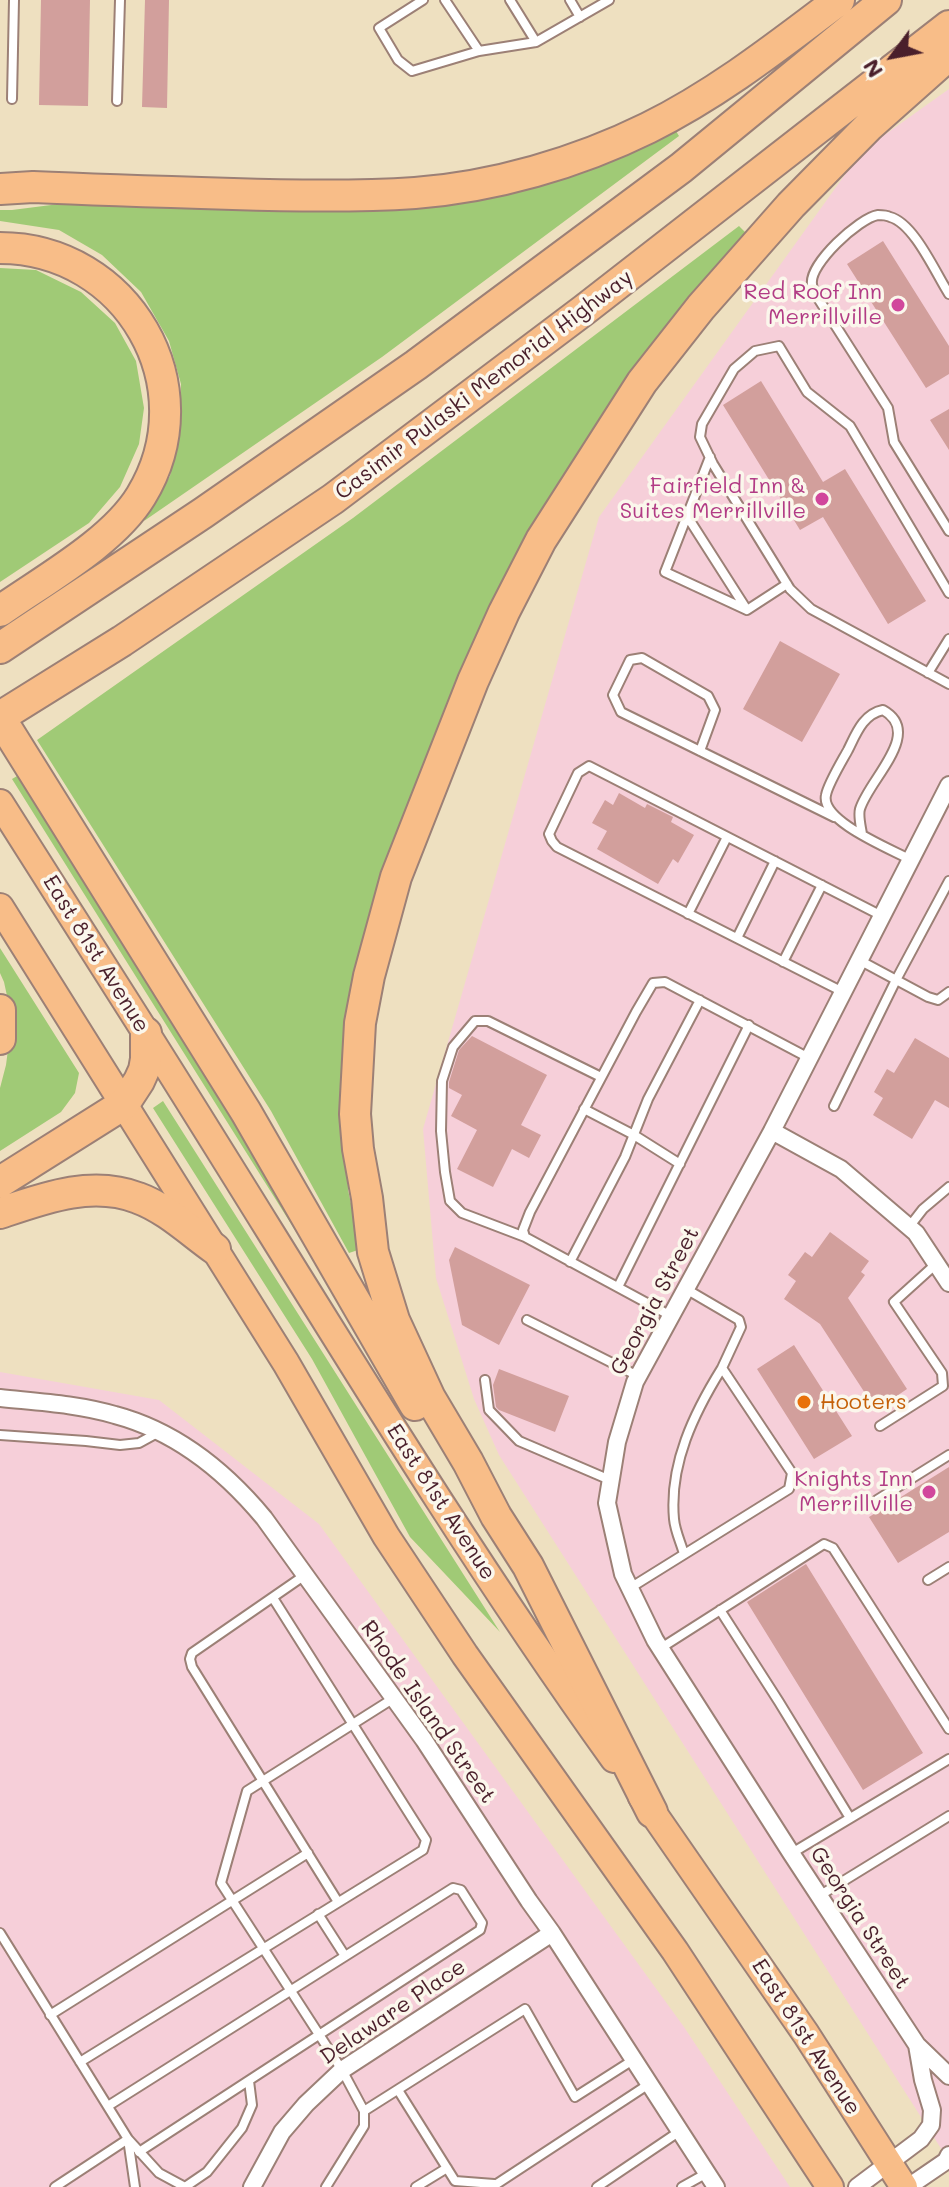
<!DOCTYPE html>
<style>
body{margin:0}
#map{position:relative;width:949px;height:2187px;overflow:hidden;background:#eee0c0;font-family:Mali,sans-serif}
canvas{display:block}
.north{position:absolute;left:853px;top:16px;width:80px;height:80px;-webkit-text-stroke:6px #fbf7ec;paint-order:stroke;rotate:238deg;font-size:22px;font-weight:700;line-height:32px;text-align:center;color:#4a1f2b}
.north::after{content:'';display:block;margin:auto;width:28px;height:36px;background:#4a1f2b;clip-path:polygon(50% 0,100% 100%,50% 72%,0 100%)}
</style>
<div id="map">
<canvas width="949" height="2187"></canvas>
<div class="north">N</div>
</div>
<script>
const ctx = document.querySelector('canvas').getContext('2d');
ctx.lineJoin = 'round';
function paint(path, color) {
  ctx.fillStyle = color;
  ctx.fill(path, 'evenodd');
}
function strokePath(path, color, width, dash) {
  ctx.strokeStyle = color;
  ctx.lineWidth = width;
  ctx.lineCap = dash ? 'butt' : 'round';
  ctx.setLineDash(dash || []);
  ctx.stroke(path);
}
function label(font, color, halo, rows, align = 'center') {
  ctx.font = font + ' Mali,sans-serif';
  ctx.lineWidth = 7;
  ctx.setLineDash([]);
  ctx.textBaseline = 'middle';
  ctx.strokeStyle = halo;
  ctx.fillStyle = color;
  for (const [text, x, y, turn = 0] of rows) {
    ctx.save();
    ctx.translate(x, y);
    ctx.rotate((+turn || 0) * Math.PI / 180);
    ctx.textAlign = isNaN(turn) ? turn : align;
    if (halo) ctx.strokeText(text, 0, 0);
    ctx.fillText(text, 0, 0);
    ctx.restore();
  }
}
paint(new Path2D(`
 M949,89V2161L499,1455L474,1399L436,1278L423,1129L599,517L862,151Z
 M0,1372L159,1400L319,1524L684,2027L790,2187H0Z`), '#f6cfd9');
paint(new Path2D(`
 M673,126L679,136L382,357L144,521L170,476L180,427L181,384L169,341L141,292L102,255L59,230L0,221V210H12L106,198L350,206Z
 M739,226L746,233L673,320L607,408L535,521L479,630L429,754L346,1094L348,1190L361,1249L349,1253L271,1111L37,740L353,518Z
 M0,268L36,270L81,292L115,323L136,361L144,408L139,444L120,487L89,523L0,582Z
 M19,775L250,1142L301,1234L298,1235L12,779Z
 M0,948L79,1073L75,1093L61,1112L0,1151V1088L6,1065L12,1019L4,982L0,973Z
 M163,1101L500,1632L410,1537L312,1359L153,1108Z`), '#a0ca76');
paint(new Path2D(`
 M41,0H90L88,106L39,105Z
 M145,0H169L167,108L142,107Z
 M883,241L949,346V374L926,388L847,264Z
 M761,381L823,482L845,469L926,601L888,624L823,517L800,530L723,405Z
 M949,409V450L930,420Z
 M780,641L840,674L802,742L743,709Z
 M619,793L645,808L647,804L673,817L671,822L694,835L678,863L673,859L658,884L597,849L607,831L592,823L605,800L613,805Z
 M472,1036L547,1075L521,1125L541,1135L529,1158L512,1149L493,1187L457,1169L477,1130L451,1116L462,1095L449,1088V1082L459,1050Z
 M915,1038L949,1058V1108L935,1100L912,1139L873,1115L883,1098L874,1092L887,1069L894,1073Z
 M830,1232L869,1261L861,1272L865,1275L848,1298L907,1389L876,1410L820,1324L784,1299L796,1281L788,1275L805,1252L812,1257Z
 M455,1247L530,1285L499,1345L462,1325L449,1260Z
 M794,1345L852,1436L814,1459L757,1369Z
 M499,1369L569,1396L555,1432L499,1410L496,1407L493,1385Z
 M949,1467V1532L898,1563L869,1517Z
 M806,1564L923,1753L863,1790L747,1602Z`), '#d29f9c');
const service = new Path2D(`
 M423,0L379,28L398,60L412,71L479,51L536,42L609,0
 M445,0L479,51
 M510,0L536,42
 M570,0L580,17
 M12,99L14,0
 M117,101L120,0
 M949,294C936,274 914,223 890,217C886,215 882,215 878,215C859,218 809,264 812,284C812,288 815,292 816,295L888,408L894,442L949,531
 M710,457L665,572L747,610L787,584
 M687,516L747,610
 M949,593L850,426L807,392L779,346L755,351L734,369L702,424L700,437L713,464L790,589L811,609L949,684
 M928,673L949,639
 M700,751L715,710L708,696L642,658L630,660L613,695L621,712L834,817
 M862,834C861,827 858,816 860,809C869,779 924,733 883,710C863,714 856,734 848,750C842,761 828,784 826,795C820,821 891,849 911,860
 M688,914L727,837
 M737,938L775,861
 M859,960L928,997L938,1000L949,992
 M783,962L822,885
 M843,992L557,847L552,841L549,834L578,773L589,766L882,916
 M834,1106L896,980L949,881
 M584,1109L634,1135L680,1164
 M909,1227L923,1209L949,1187
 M525,1237L462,1213L450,1201L445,1172L441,1131L442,1081L453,1047L475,1021H488L601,1077
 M570,1262L625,1157L648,1099L700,1000
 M618,1287L749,1025
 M671,1316L525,1237L523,1230L530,1212L636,1012L653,983L665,982L809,1058
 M527,1320L638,1376
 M485,1380L489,1410L519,1441L610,1480
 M880,1426L943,1386L942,1373L894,1302L936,1264
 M0,1435L86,1441L120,1445L139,1443L159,1432
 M877,1500L949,1455
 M684,1554C681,1543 675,1531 674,1519C669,1464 694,1413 722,1368
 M305,1575L192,1653L190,1659L192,1667L338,1902
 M928,1580L949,1567
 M630,1588L789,1489L792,1473L722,1368L741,1327L739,1320L686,1289
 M720,1610L779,1702L850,1818
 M661,1648L824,1544L833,1548L949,1729
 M394,1698L247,1791L221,1883L342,2070L364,2111L525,2009L575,2097L633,2060
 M792,1853L949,1759
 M819,1896L949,1816
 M318,1914L345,1956
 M0,1933L128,2139L159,2173L185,2187L207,2172L242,2128L252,2105L249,2081
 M50,2015L308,1853
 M80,2062L423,1850L426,1840L273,1598
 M398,2090L455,2181L494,2184
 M108,2106L453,1888L461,1890L482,1923L480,1930L139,2152
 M55,2187L128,2139L135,2187
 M326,2187L364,2126V2111
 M416,2187L447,2168
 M492,2187L649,2084
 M597,2187L680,2131
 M682,2187L707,2173`);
const minor = new Path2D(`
 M949,785L772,1131L635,1382L617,1442L607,1503L623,1574L655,1640L791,1853L917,2045L949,2076
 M772,1131L841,1169L916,1233L949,1283
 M0,1398C38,1402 78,1404 115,1415C175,1431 225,1471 264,1518L424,1740L529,1901L552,1933L716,2187
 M252,2187L282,2132L306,2104L342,2070L552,1933
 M857,2187L921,2139L931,2125L932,2110L923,2080L917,2045
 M908,2187L946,2161L949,2155`);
const primary = new Path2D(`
 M0,907L286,1363L386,1536L465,1655L675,1951L830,2187
 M146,1033C300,1276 446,1525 614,1759
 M642,1797L806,2034L904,2187`);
const trunk = new Path2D(`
 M0,803L146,1033`);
const motorway = new Path2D(`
 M0,189L33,187C100,190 166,192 233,194C294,196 355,197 415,193C494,187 577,163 648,128C717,94 778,46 839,0
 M0,248C127,248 208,386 141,496C113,542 44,580 0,611
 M0,648L203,513L416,365L681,168L886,0
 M0,717L122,641L333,499L584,310L949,26
 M0,718L246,1112L415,1405
 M0,1010V1039
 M0,1182L124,1104L139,1081L144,1070L146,1059V1033
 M0,1213C44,1198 92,1180 138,1198C166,1208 191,1232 215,1249
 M652,1812L528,1566L496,1516L468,1462L430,1398L394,1320L373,1252L367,1198L358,1149L355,1114L360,1023L369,976L396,877L473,681L504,612L541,540L642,382L701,307L791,205L869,126L949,55`);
strokePath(service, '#9c8076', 12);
strokePath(minor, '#9c8076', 20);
strokePath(primary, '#9c8076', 30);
strokePath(trunk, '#9c8076', 30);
strokePath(motorway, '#9c8076', 34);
strokePath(service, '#fff', 8);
strokePath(minor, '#fff', 16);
strokePath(primary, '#f8bd88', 26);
strokePath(trunk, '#f8bd88', 26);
strokePath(motorway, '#f8bd88', 30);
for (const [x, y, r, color] of [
 [898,305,8,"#d1479c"],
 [822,499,8,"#d1479c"],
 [804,1402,8,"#e8710a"],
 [929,1492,8,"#d1479c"]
]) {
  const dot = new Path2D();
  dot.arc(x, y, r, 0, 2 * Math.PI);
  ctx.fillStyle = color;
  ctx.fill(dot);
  strokePath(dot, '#fbf7ec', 3);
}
label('22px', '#b23c85', '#fbf7ec', [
 ["Red Roof Inn",882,292],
 ["Merrillville",882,317],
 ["Fairfield Inn &",806,486],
 ["Suites Merrillville",806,511],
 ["Knights Inn",913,1479],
 ["Merrillville",913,1504]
], 'right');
label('22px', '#4a1f2b', '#fbf7ec', [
 ["Casimir Pulaski Memorial Highway",484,385,-37],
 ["East 81st Avenue",96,954,58],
 ["Georgia Street",655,1301,-62],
 ["East 81st Avenue",441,1502,57],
 ["Rhode Island Street",428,1712,55],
 ["Georgia Street",860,1918,57],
 ["Delaware Place",393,2012,-34],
 ["East 81st Avenue",806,2037,57]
]);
label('22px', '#c56008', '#fbf7ec', [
 ["Hooters",820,1402]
], 'left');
</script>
